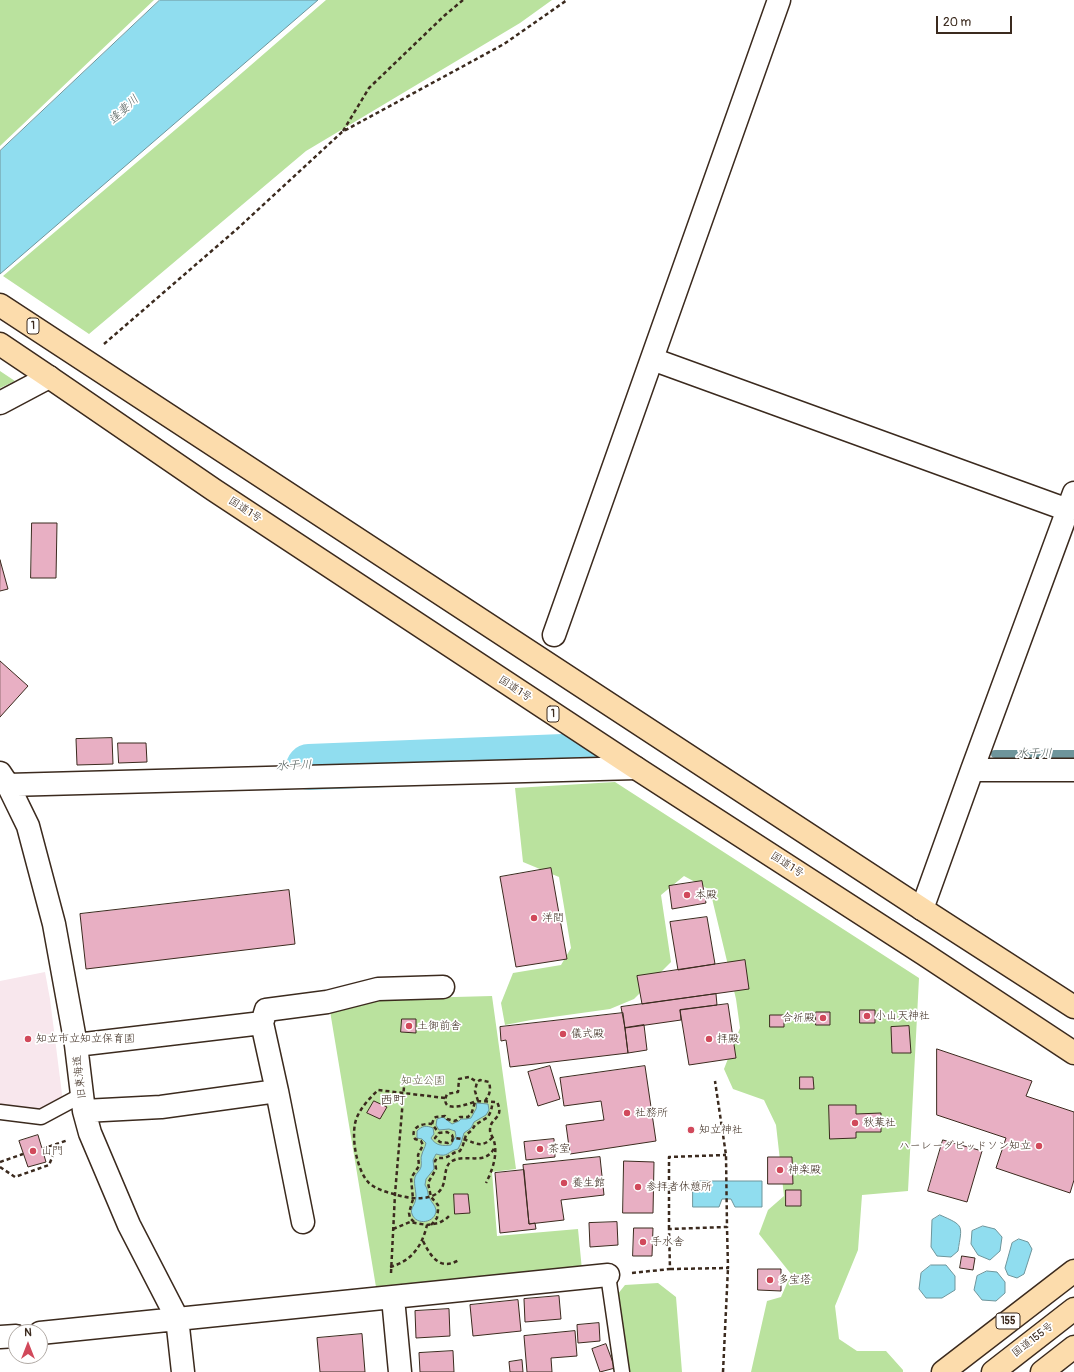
<!DOCTYPE html>
<meta charset="utf-8">
<style>
body{margin:0}
#map{position:relative;width:1074px;height:1372px;overflow:hidden;background:#fff;font-family:Pangolin,sans-serif}
canvas{display:block}
.north{position:absolute;left:8px;top:1324px;width:40px;height:40px;box-sizing:border-box;background:#fff;border:1px solid #b1aaa5;border-radius:50%;rotate:0deg;font-size:11px;font-weight:700;line-height:16px;text-align:center;color:#3b2a1e}
.north::after{content:'';display:block;margin:auto;width:14px;height:18px;background:#d1495b;clip-path:polygon(50% 0,100% 100%,50% 72%,0 100%)}
.scale{position:absolute;left:936px;top:16px;width:76px;height:18px;box-sizing:border-box;border:2px solid #3b2a1e;border-top:0;padding-left:5px;font-size:12px;line-height:14px;white-space:nowrap;color:#3b2a1e;-webkit-text-stroke:3px #fff;paint-order:stroke}
</style>
<div id="map">
<canvas width="1074" height="1372"></canvas>
<div class="north">N</div>
<div class="scale">20 m</div>
</div>
<script>
const ctx = document.querySelector('canvas').getContext('2d');
ctx.lineJoin = 'round';
function paint(path, color) {
  ctx.fillStyle = color;
  ctx.fill(path, 'evenodd');
}
function strokePath(path, color, width, dash) {
  ctx.strokeStyle = color;
  ctx.lineWidth = width;
  ctx.lineCap = dash ? 'butt' : 'round';
  ctx.setLineDash(dash || []);
  ctx.stroke(path);
}
function label(font, color, halo, rows, align = 'center') {
  ctx.font = font + ' Pangolin,"Klee One",sans-serif';
  ctx.lineWidth = 3.5;
  ctx.setLineDash([]);
  ctx.textBaseline = 'middle';
  ctx.strokeStyle = halo;
  ctx.fillStyle = color;
  for (const [text, x, y, turn = 0] of rows) {
    ctx.save();
    ctx.translate(x, y);
    ctx.rotate((+turn || 0) * Math.PI / 180);
    ctx.textAlign = isNaN(turn) ? turn : align;
    if (halo) ctx.strokeText(text, 0, 0);
    ctx.fillText(text, 0, 0);
    ctx.restore();
  }
}
paint(new Path2D(`
 M45,972L50,999L63,1102L42,1113L0,1108V981Z`), '#f8e7ed');
paint(new Path2D(`
 M0,0H154L0,146Z
 M326,0H552L520,23L306,151L89,334L3,276L228,85Z
 M0,371L15,381L0,388Z
 M615,782L919,978L908,1191L862,1195L858,1250L835,1306L839,1339L857,1351H886L903,1370V1372H751L767,1301L781,1297L791,1274L759,1234L768,1210L784,1196L776,1125L764,1100L733,1089L724,1069L740,1028L736,999L710,890L684,876L661,895L671,962L634,999L610,1009L531,1020L505,1025L501,1003L513,973L561,965L571,948L559,877L523,862L515,788Z
 M492,996L516,1169L492,1172L497,1236L578,1229L582,1270L376,1287L330,1011L380,999Z
 M658,1283L676,1297L682,1372H629L617,1295L625,1285Z`), '#bae29e');
const water = new Path2D(`
 M160,0H318L0,274V151Z
 M477,1103L488,1104L489,1110L486,1115L474,1122L471,1128L464,1133L461,1143L458,1149C447,1151 449,1158 436,1154L433,1160L434,1169L426,1179L425,1185C429,1191 427,1195 430,1199C432,1203 435,1205 436,1210C436,1223 416,1226 412,1214C410,1209 414,1206 415,1202C418,1195 413,1185 415,1177C416,1173 420,1171 421,1167C422,1163 420,1158 422,1154C423,1150 425,1148 426,1143L422,1139L417,1138V1131C422,1126 426,1125 433,1128L434,1134L431,1138C436,1146 443,1146 451,1145L456,1136L455,1131L449,1129L439,1130L436,1125L437,1119L443,1117L452,1124L459,1121L461,1119H466L471,1118L476,1109Z
 M693,1181H762V1207H735L731,1199H722L719,1207H693Z
 M940,1215C965,1226 962,1225 958,1251L951,1257L937,1256L931,1247L932,1220Z
 M983,1226L995,1229L1002,1237L1000,1251L990,1260L978,1255L971,1244L972,1231Z
 M1019,1239L1028,1242L1032,1249L1024,1274L1017,1278L1008,1275L1005,1268L1012,1243Z
 M931,1265H946L955,1276V1290L942,1298H926L919,1289L921,1273Z
 M987,1271L997,1272L1005,1282V1293L996,1301L982,1300L974,1290L977,1276Z`);
paint(water, '#90ddef');
strokePath(water, '#6e959b', 1);
strokePath(new Path2D(`
 M995,754H1074`), '#6e959b', 8);
strokePath(new Path2D(`
 M309,767L589,756`), '#90ddef', 46);
const building = new Path2D(`
 M32,523H57L56,578H31Z
 M0,560L8,589L0,591Z
 M0,661L28,686L0,717Z
 M112,738L113,764L77,765L76,739Z
 M118,743H146L147,762L119,763Z
 M551,868L567,959L516,967L500,877Z
 M702,881L706,903L672,909L669,886Z
 M289,890L295,944L86,969L80,914Z
 M707,917L715,964L678,970L670,922Z
 M745,960L749,989L642,1004L637,976Z
 M716,994L717,1005L680,1010L681,1020L625,1028L621,1007Z
 M728,1004L736,1058L689,1065L680,1010Z
 M860,1010H875V1023H860Z
 M816,1012H830V1025H816Z
 M623,1013L628,1053L510,1067L506,1040L501,1041L500,1027Z
 M770,1015H784V1027H770Z
 M402,1019H416V1033L401,1032Z
 M644,1025L647,1050L628,1053L625,1028Z
 M909,1026L911,1053H892L891,1027Z
 M937,1049L1032,1081L1026,1096L1074,1112V1180L1070,1193L996,1168L1006,1138L937,1115Z
 M550,1066L560,1099L538,1106L528,1072Z
 M645,1066L656,1141L570,1154L566,1125L604,1120L601,1101L564,1106L560,1078Z
 M800,1077H813L814,1089H800Z
 M374,1101L387,1107L380,1119L367,1113Z
 M829,1105H856V1114L881,1113V1132H856V1138L830,1139Z
 M38,1135L46,1162L28,1167L19,1141Z
 M554,1139L555,1157L526,1160L524,1142Z
 M943,1140L982,1151L967,1202L928,1191Z
 M600,1157L604,1195L561,1200L564,1220L529,1224L523,1165Z
 M768,1157H792L793,1184H768Z
 M624,1161L654,1162L653,1213H623Z
 M524,1170L529,1224L535,1223L536,1229L500,1233L495,1173Z
 M786,1190H801V1206H786Z
 M454,1194H468L470,1213L455,1214Z
 M617,1222L618,1245L590,1247L589,1223Z
 M634,1228H653L652,1256H633Z
 M962,1256L975,1258L973,1270L960,1268Z
 M758,1269H781V1291L758,1290Z
 M559,1296L561,1319L525,1322L524,1299Z
 M518,1300L521,1331L473,1336L470,1305Z
 M449,1309L450,1336L416,1338L415,1311Z
 M599,1323L600,1341L578,1343L577,1325Z
 M575,1331L577,1356L551,1358L552,1372H527L524,1336Z
 M362,1334L365,1372H320L317,1338Z
 M606,1344L615,1368L600,1372L592,1349Z
 M453,1351L454,1372H420L419,1353Z
 M522,1360L523,1372H510L509,1362Z`);
paint(building, '#e8afc3');
strokePath(building, '#3b2a1e', 1);
const service = new Path2D(`
 M0,1112L41,1117L82,1095
 M608,1275L622,1372`);
const minor = new Path2D(`
 M652,359L1068,510
 M0,403L49,377
 M554,635L779,0
 M972,770H1074
 M0,773L8,785L28,826L54,924L76,1045L84,1111L90,1133L129,1225L177,1318L183,1372
 M8,785L636,768
 M922,909L972,770L1074,493
 M262,1023L277,1091
 M76,1045L262,1023L266,1010L327,1002L378,989L443,987
 M84,1111L161,1107L277,1091L303,1222
 M393,1298L400,1372
 M40,1333L608,1275
 M0,1337L16,1336`);
const trunk = new Path2D(`
 M0,305L922,909L1074,1007
 M0,344L49,377L214,490L636,768L924,954L1074,1053
 M943,1372L1074,1271
 M993,1372L1074,1309
 M1042,1372L1074,1347`);
strokePath(service, '#3b2a1e', 17);
strokePath(minor, '#3b2a1e', 25);
strokePath(trunk, '#3b2a1e', 25);
strokePath(new Path2D(`
 M343,131L369,88L444,16L463,0
 M104,344L237,229L342,132L504,44L567,0
 M445,1098L378,1090C370,1098 362,1106 357,1117C350,1133 356,1170 369,1183C377,1190 387,1192 397,1195C408,1198 421,1200 432,1196C451,1189 440,1168 452,1161C466,1153 487,1167 495,1146
 M478,1101L475,1091L477,1082L480,1080L489,1082C491,1090 490,1094 485,1101
 M474,1102C465,1105 457,1108 448,1106C444,1102 445,1099 447,1094L458,1092L459,1079L469,1077L477,1082
 M432,1124L434,1118L436,1117L445,1116L447,1119L454,1121L457,1120L460,1117H468L472,1112L475,1102L478,1101L497,1102C505,1119 490,1117 490,1130C490,1134 493,1137 494,1141C498,1155 492,1171 486,1183
 M453,1138L452,1141L448,1143L440,1142L435,1138L439,1133L447,1132L452,1135L453,1138C457,1138 462,1139 466,1140C478,1144 482,1148 493,1137
 M42,1149L68,1140
 M0,1162L23,1154
 M0,1167L15,1177L49,1165L58,1143
 M414,1222L410,1218L409,1213L413,1199L411,1178L419,1166L418,1155L423,1145L421,1141L415,1139C409,1127 423,1123 432,1124L439,1133
 M431,1225L437,1218L438,1210V1205L431,1197L428,1183L436,1169L435,1161L437,1158C451,1159 449,1153 460,1151L463,1145L466,1135L472,1130L475,1125L488,1117L491,1111L493,1101
 M393,1229L410,1222L427,1225L439,1223L446,1219L451,1214
 M669,1229V1157L726,1155
 M423,1241C431,1257 440,1271 459,1260
 M390,1267C412,1261 422,1246 427,1225
 M670,1269L728,1268L727,1227
 M391,1273L395,1194L404,1087
 M632,1273L670,1269L669,1229L727,1227L726,1155L715,1081
 M723,1372L728,1268`), '#3b2a1e', 2.5, [4, 3]);
strokePath(service, '#fff', 14);
strokePath(minor, '#fff', 22);
strokePath(trunk, '#fcdcac', 22);
for (const [x, y, r, color] of [
 [687,895,4,"#d1495b"],
 [534,918,4,"#d1495b"],
 [867,1016,4,"#d1495b"],
 [823,1018,4,"#d1495b"],
 [409,1026,4,"#d1495b"],
 [563,1034,4,"#d1495b"],
 [28,1039,4,"#d1495b"],
 [709,1039,4,"#d1495b"],
 [627,1113,4,"#d1495b"],
 [855,1123,4,"#d1495b"],
 [691,1130,4,"#d1495b"],
 [1039,1146,4,"#d1495b"],
 [540,1149,4,"#d1495b"],
 [33,1151,4,"#d1495b"],
 [780,1170,4,"#d1495b"],
 [564,1183,4,"#d1495b"],
 [638,1187,4,"#d1495b"],
 [643,1242,4,"#d1495b"],
 [770,1280,4,"#d1495b"]
]) {
  const dot = new Path2D();
  dot.arc(x, y, r, 0, 2 * Math.PI);
  ctx.fillStyle = color;
  ctx.fill(dot);
  strokePath(dot, '#fff', 1.5);
}
for (const [x, y, w] of [
 [33,326,12],
 [553,714,12],
 [1008,1321,24]
]) {
  const box = new Path2D();
  box.roundRect(x - w / 2, y - 8, w, 16, 3);
  ctx.fillStyle = '#fff';
  ctx.fill(box);
  strokePath(box, '#3b2a1e', 1);
}
label('bold 10px', '#3b2a1e', null, [
 ["1",33,326],
 ["1",553,714],
 ["155",1008,1321]
]);
label('11px', '#3b2a1e', '#fff', [
 ["国道1号",245,510,33],
 ["国道1号",515,689,33],
 ["国道1号",787,865,33],
 ["旧東海道",80,1077,-97],
 ["国道155号",1033,1340,-38]
]);
label('11px', '#3b2a1e', '#fff', [
 ["本殿",695,895],
 ["洋間",542,918],
 ["小山天神社",875,1016],
 ["合祈殿",815,1018,"right"],
 ["土御前舎",417,1026],
 ["儀式殿",571,1034],
 ["知立市立知立保育園",36,1039],
 ["拝殿",717,1039],
 ["社務所",635,1113],
 ["秋葉社",863,1123],
 ["知立神社",699,1130],
 ["ハーレーダビッドソン知立",1031,1146,"right"],
 ["茶室",548,1149],
 ["山門",41,1151],
 ["神楽殿",788,1170],
 ["養生館",572,1183],
 ["参拝者休憩所",646,1187],
 ["手水舎",651,1242],
 ["多宝塔",778,1280]
], 'left');
label('11px', '#5b583e', '#fff', [
 ["知立公園",423,1081]
]);
label('italic 12px', '#54605d', '#fff', [
 ["逢妻川",124,110,-43],
 ["水干川",1034,754],
 ["水干川",294,766,-2]
]);
label('13px', '#3b2a1e', '#fff', [
 ["西町",393,1101]
]);
</script>
